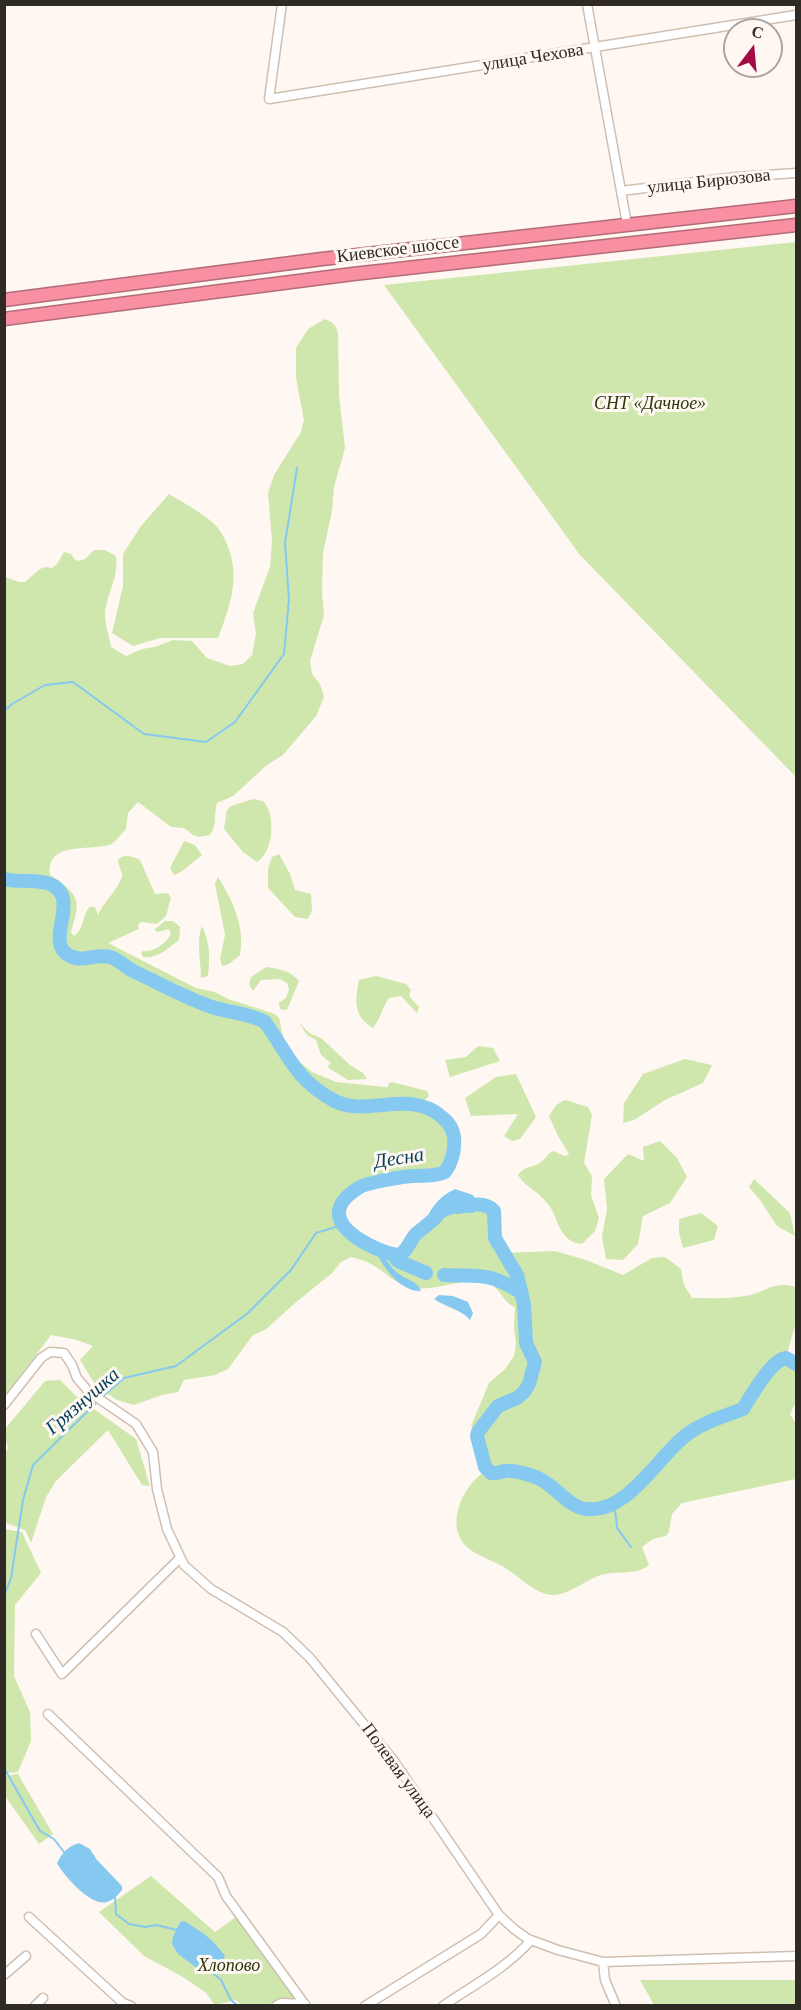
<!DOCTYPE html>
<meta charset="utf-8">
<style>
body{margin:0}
#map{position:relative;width:801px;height:2010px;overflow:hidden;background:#fff8f2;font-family:"Times New Roman",serif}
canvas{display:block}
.frame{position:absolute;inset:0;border:6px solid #302a25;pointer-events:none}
.north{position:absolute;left:723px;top:18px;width:60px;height:60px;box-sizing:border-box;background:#fff8f2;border:2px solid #aca6a0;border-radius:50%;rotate:16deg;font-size:16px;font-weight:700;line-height:24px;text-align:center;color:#302a25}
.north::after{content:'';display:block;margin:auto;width:21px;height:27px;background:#a40b45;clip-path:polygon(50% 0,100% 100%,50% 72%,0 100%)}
</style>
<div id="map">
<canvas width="801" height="2010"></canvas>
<div class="frame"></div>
<div class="north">С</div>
</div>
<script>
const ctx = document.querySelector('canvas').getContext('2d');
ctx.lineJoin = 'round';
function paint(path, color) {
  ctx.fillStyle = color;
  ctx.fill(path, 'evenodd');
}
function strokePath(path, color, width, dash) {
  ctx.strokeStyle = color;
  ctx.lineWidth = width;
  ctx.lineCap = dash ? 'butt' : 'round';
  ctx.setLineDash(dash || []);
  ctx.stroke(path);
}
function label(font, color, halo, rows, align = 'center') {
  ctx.font = font + ' "Times New Roman",serif';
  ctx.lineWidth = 6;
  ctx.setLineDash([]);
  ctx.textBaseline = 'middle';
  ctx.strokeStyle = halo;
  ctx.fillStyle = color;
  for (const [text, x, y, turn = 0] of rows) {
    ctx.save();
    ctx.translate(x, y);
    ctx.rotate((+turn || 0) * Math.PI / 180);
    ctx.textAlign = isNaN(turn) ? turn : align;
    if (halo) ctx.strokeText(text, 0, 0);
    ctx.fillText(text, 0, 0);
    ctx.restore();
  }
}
paint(new Path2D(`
 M796,242V777L580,555L384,285Z
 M325,319C333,322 336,325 338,334L339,395L345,448L334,487L332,511L323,553L322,592L324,615L310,661L312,674L320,684L324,697L316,716L283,755L267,765L233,796L217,803C213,815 218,824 210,835L199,837L193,835L184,828L171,827L138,802L128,813L126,829C121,834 115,843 109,845C88,851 46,841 50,875C78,894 82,898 71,932L74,936C86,926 81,916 90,907H95L98,915C102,904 123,884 122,874C121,869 118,865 118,860C124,853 133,857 140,860L155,894L168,893L171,898L166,916L157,924L141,922L138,925L139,929L108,943L196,988L215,992L228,999L275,1014L279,1018L285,1046L290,1054L312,1072L336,1082L385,1087H388L389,1083L392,1082L427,1091L429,1096L423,1102C404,1099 384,1094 366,1105C377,1105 390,1102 402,1103C426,1103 454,1117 454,1143C454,1152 452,1167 444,1173C435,1179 422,1175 412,1176C403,1176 394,1180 385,1181C367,1185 348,1188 340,1208C337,1216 341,1226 348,1232C360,1243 382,1253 398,1255L406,1250L417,1233L424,1229L444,1209L476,1204L488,1206L494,1211L495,1238L503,1253L555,1251L586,1260L623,1275L652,1258L665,1257L681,1269L684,1285L692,1298C710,1298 728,1299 745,1296C766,1293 771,1280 796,1287V1322L786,1357L796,1364V1402L790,1414L796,1424V1479L682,1503L672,1514L669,1532L666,1536L653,1539L642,1547L649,1565C637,1575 620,1571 605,1574C587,1578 573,1593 555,1595C537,1596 521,1578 507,1569C496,1561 476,1556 467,1547C444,1525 463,1484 487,1470L483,1463L478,1432L471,1426L489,1383L505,1369L514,1356L516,1343L514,1329L515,1307C501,1301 501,1287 485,1281C473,1276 433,1292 412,1288C396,1285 387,1273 373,1265C366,1261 358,1259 351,1257L341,1262L332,1273L294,1304L265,1330L253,1335L228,1369L215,1375L184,1380L178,1392L162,1395L134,1405L117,1400L96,1386L80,1360L93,1346L77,1340L51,1335L5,1396V577L19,582H25L40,569L45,567L52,568L57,564L64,552L71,554L74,559L79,561L85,559L94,550H105L116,556C119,577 107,593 105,613C105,624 109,636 111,647L126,656L142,649L155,647L173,640L192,641L207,658L230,666L243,664L252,655L256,634L253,613L270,567L272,540L268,493L274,475L301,432L304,420L296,378V348L308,329Z
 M169,494C181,501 211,518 218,528C244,566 233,599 218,638H160L133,646L112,633L123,586V554L141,526Z
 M253,799L263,801C276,814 274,852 257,862L243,852L224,829L227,810L231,806Z
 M184,841L195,845L202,855L181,872L174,875L170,868Z
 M279,854L290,874L295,890L311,894L312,911L308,919L295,917L268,888V869L272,857Z
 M218,877C233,901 245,926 240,955L229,964L222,966L220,959L225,935L215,884Z
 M165,921H173L180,927L179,940C168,948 158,959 143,957L141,953L143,951C155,952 165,944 171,934L169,929L158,932L154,930Z
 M202,926C210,943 210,957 208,976L201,978C201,962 196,940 202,926Z
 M266,967C280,969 289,970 299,981L287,1010L280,1009L279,1003L286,998L289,989L287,983L280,979L261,980L253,991L249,985L251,977Z
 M376,976L406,984L411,990L409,996L419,1007L417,1013L401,996L389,998C382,1008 380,1019 373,1028C353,1016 355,1001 359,980Z
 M298,1021L309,1033L321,1038L350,1065L363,1073L367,1079L348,1080L327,1067L331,1063L321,1055L316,1040L307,1035Z
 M478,1046L493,1048L500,1061L450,1077L445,1060L466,1057Z
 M685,1059L712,1065L703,1083L665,1100L634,1120L623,1123L624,1103L643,1074Z
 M516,1074L536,1117L520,1139L512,1141L504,1136L518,1114L471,1116L465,1098L496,1077Z
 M565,1100L588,1107L592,1115L584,1163L592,1176L591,1195L599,1218L595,1231L582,1244C556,1241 560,1216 546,1202C538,1191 525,1187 518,1175C527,1164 532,1169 541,1162C546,1159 547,1154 553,1151L565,1156L569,1154L558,1136L549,1116L556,1105Z
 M660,1141L677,1158L687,1177L670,1203L643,1216L638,1244L623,1260L606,1259L602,1237L607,1209L604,1179L628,1154L644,1161L643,1147Z
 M754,1179L790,1213L795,1236L777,1226L760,1200L749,1187Z
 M701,1213L718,1226L714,1240L683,1248L679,1233V1219Z
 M60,1380L77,1397L136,1439L150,1486L142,1485L108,1430L56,1481L46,1497L31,1543L25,1530L6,1523L4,1455L8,1448L5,1439V1429L45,1381Z
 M4,1529L22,1532L41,1573L15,1605L14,1676L30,1712L31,1741L18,1772L5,1773Z
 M18,1774L53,1834L39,1844L5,1796V1776Z
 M151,1876L215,1932L236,1917L293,1995L296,2001H280L272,2005L242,2006L236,2000L215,2005L206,1993L183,1977L144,1956L99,1912Z
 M640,1980H796V2005H654Z`), '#cfe6ac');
paint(new Path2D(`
 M455,1189L473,1195L478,1205H476L477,1209L473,1213C451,1212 445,1215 430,1230L424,1229C427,1211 438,1197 455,1189Z
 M379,1253C387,1258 389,1267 399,1274C407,1280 417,1281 421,1291C402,1292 386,1271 378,1256Z
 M439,1295L453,1296L468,1302L473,1313L470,1320C461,1309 445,1307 434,1299Z
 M79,1843L90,1849L97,1860L122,1886V1890C118,1895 113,1900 107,1902C91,1907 64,1876 57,1863C63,1852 67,1847 79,1843Z
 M184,1921C201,1931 214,1940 225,1956L220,1969L205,1974L178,1954L172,1944L173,1937L180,1922Z`), '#85c9f1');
strokePath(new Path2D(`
 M4,711L12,704L45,685L73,682L144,734L206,742L235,722L284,654L289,599L285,543L297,468
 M102,1397L124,1378L176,1366L248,1313L291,1270L316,1233L342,1225
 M614,1502C614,1511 617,1518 617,1528L631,1547
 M4,1596L11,1578L23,1500L33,1465L98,1401
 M4,1768L40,1831L54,1839L64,1852
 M113,1896L115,1897L116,1914L129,1924L145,1927L156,1925L177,1930
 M210,1971L221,1980L231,2000L238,2006`), '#85c9f1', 2);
strokePath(new Path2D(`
 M4,879C19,883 36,879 50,884C83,898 42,943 70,956C83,963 96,953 110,957C118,959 125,967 133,971C159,983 185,998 212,1007C230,1013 248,1013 265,1022C288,1054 295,1079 333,1100C366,1119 410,1087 443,1118C449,1123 453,1129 454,1137C455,1149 453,1161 445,1172C435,1177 425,1175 414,1176C404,1176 367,1183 360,1187C325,1208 338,1228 367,1244C377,1249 387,1254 398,1255C409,1251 409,1240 417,1233C423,1228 430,1223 436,1217
 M458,1207C470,1205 485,1201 494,1211L495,1238L517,1275L524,1304L526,1343L535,1362L529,1384L524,1392L517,1398L498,1406L478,1432L477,1436L485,1467L491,1473C496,1474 499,1472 505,1471C514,1470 532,1475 540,1479C556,1487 569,1507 586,1509C627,1514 657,1458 685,1436C701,1423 724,1416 743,1409C751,1396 771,1360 786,1358L796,1364
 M392,1254L398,1261L426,1273
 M444,1275C478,1277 488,1271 520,1292`), '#85c9f1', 14);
const minor = new Path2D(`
 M282,4L269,99L796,15
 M587,4L627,224
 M621,191L736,177L796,173
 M4,1405L41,1358L50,1352L64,1353L72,1365L77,1378L89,1392L136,1424L153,1452L157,1489L167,1529L184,1565L211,1589L283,1632L310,1658L394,1761L499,1915L514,1929L528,1939L558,1950L603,1962L796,1956
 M36,1634L62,1674L180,1558
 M48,1714L218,1877L226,1896L306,2006
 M29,1917L123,2003L131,2006
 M603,1962L605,1980L616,2006
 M4,1975L26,1956
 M35,2006L43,1998
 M276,2006L281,2003L305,2004
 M365,2006L481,1934L499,1915
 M443,2006C472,1986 508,1967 531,1940`);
const highway = new Path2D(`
 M4,300L322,259L796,206
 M4,319L353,274L796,225`);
strokePath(minor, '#cfbfb1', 11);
strokePath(highway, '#b36c77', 15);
strokePath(minor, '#fff', 8);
strokePath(highway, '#f98fa3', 12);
label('18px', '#302a25', '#fff8f2', [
 ["улица Чехова",533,58,-9],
 ["улица Бирюзова",709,182,-6],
 ["Киевское шоссе",398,250,-7],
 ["Полевая улица",398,1771,54]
]);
label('italic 18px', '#2a3809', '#fff8f2', [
 ["СНТ «Дачное»",650,404],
 ["Хлопово",229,1966]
]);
label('italic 20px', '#06405b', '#fff8f2', [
 ["Десна",399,1159,-9],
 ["Грязнушка",83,1402,-41]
]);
</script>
